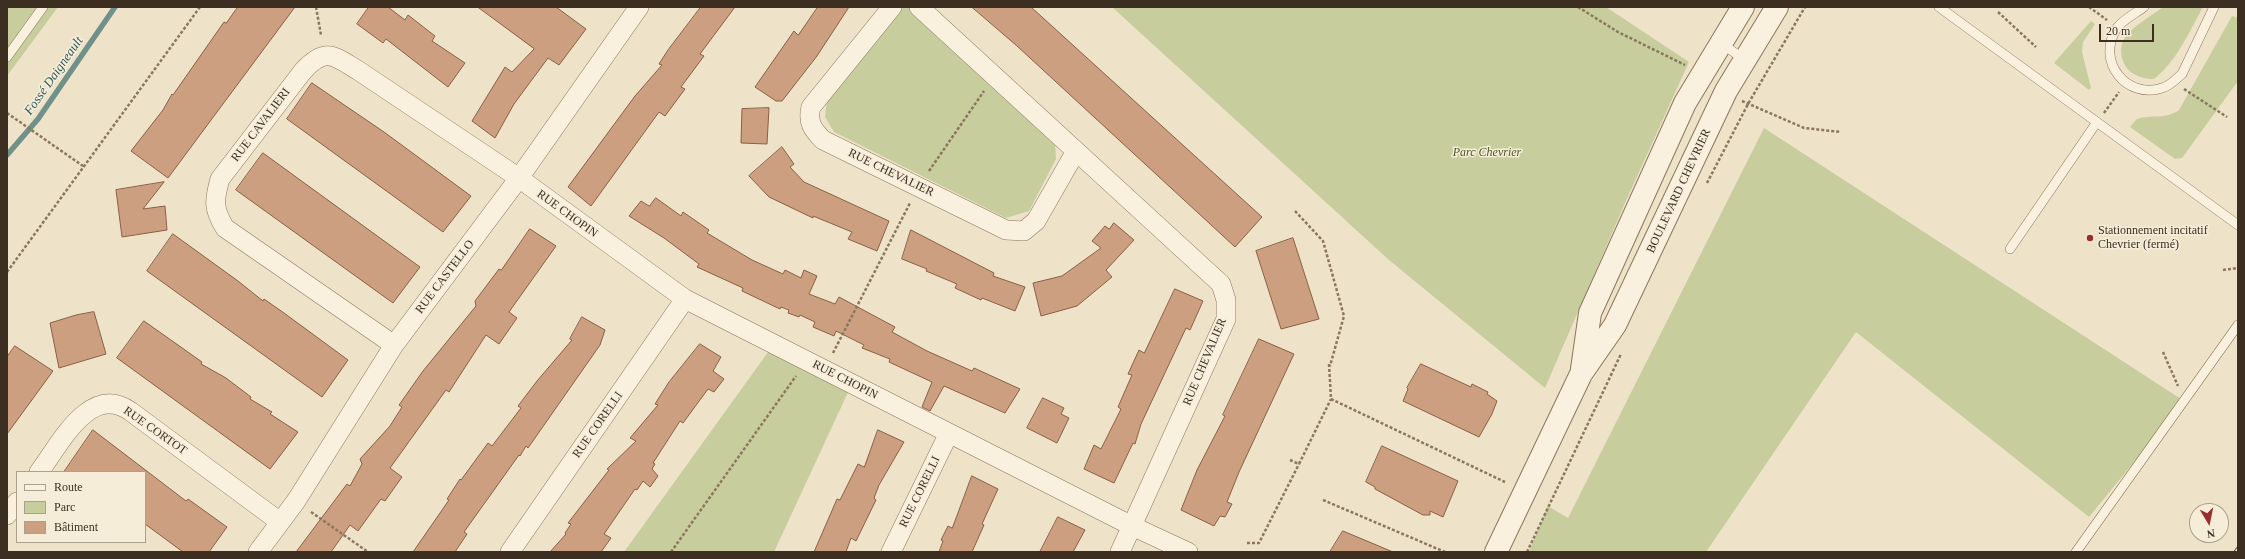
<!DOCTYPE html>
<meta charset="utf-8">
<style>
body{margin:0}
#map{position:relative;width:2245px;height:559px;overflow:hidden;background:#eee3c9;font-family:Georgia,serif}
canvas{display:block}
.frame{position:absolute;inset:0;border:8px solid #3c2e21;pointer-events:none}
.legend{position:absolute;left:16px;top:471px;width:130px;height:72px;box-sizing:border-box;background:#f6edd9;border:1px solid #aca18f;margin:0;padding:5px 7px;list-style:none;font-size:12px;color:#3c2e21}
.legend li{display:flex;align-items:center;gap:8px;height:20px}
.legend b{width:20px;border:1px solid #aca18f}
.north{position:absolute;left:2189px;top:503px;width:40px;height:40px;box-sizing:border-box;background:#f6edd9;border:1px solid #aca18f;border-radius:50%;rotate:170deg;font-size:11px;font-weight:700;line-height:16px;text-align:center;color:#3c2e21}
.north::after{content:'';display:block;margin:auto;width:14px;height:18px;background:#992e2f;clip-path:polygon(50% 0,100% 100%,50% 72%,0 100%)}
.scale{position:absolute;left:2099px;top:24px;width:55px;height:18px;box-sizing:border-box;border:2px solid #3c2e21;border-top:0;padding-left:5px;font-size:12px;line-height:14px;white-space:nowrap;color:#3c2e21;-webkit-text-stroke:3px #f6edd9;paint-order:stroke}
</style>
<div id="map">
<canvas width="2245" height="559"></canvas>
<div class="frame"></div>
<ul class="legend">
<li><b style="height:5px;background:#f9f0dd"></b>Route</li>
<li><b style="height:11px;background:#c7cd9c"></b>Parc</li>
<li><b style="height:11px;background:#cc9f80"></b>Bâtiment</li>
</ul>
<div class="north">N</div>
<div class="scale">20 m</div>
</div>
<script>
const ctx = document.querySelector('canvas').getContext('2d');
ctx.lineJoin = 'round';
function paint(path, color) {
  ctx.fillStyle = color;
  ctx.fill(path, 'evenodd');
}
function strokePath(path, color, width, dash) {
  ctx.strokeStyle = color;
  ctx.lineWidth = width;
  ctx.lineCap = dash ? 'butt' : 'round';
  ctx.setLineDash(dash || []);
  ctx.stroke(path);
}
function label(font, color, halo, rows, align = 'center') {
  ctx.font = font + ' Georgia,serif';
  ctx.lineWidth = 3;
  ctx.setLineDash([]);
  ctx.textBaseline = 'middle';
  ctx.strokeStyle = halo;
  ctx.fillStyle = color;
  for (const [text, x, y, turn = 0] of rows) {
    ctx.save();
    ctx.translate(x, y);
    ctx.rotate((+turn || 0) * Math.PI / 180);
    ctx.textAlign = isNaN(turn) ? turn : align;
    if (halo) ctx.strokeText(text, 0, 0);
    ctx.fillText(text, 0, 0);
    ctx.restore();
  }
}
paint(new Path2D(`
 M7,7H58L7,76Z
 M899,7H912L1055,142L1056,159L1029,211L1006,218L834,132L825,117L827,100Z
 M1112,7H1606L1689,62L1625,203L1545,388L1389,260Z
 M2163,7H2203C2189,32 2177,61 2154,79C2147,79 2140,78 2134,74C2121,67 2117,47 2126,36C2135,25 2151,16 2163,7Z
 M2232,16L2238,18V81L2182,158L2175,159L2130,127L2137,119C2152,114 2165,120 2179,110Z
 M2091,21L2095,24L2083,42L2082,52L2091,88L2089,90L2054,63Z
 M1764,128L2184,401L2089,517L1856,332L1706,552H1529L1548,506L1568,518Z
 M771,348L850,388L774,552H624Z`), '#c7cd9c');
strokePath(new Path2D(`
 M7,155L38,119L115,7`), '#709189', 5.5);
const building = new Path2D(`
 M238,7H295L168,178L131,151L163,110L172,94L173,95L224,22L226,23Z
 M369,7H388L405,20L408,15L435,36L432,41L465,63L448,87L386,39L383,43L357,24Z
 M478,7H556L586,29L559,65L548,58L514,104L495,138L472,121L505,67L512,72L534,49Z
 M701,7H735L700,54L704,56L681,87L685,89L665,116L659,112L591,206L568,187L635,96L662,65L659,64L668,50Z
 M818,7H849L817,56L782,101H776L755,87L794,31L798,35Z
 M972,7H1031L1262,217L1235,247L1017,46Z
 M312,83L384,132L471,196L443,232L287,119Z
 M769,108L767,144L741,143L742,109Z
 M782,147L794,164L790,167L804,182L889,221L877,251L848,239L852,232L813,216V218L769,197L749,176Z
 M263,153L420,267L393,303L236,190Z
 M164,182L143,209L165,206L167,230L122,237L116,190Z
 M656,198L681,216L683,212L709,230L707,233L752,260L783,274L785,270L801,278L804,270L817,276L809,294L835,304L839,297L895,327L892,332L927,351L972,371L974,368L1020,389L1005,413L944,386L930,411L922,407L932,382L889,362L890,359L862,348L864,345L836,331L834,336L813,327L815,322L800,315L799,317L788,313L789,310L781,307L780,309L742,291L743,288L697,267L699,264L664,238L629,216L641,201L649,206Z
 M1114,223L1134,240L1106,270L1112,277L1077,306L1041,316L1033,283L1062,276L1101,248L1092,241L1105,226L1109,229Z
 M530,229L556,246L509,312L517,318L499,344L486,335L449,392L446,390L390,468L402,477L385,501L381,499L358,531L350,525L331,552H296L347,484L350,486L362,464L360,459L390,426L402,407L399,405L423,371L476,306L475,301L499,269L501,270Z
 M911,230L994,273L993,276L1025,287L1015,311L982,298L981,300L955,288L957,284L926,271L927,269L902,259Z
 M173,234L238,281L263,301L264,299L284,313L348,360L322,397L147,271Z
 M1293,238L1319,319L1281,329L1256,251Z
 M1175,289L1203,301L1190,330L1186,328L1141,424L1135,444L1133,443L1114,483L1084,469L1094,445L1101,449L1121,409L1118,407L1132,375L1128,374L1139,350L1144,353Z
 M94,312L106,354L59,368L50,323L76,315Z
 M582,317L605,330L600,345L528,448L526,446L520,456L519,455L464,532L467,534L455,552H413L449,500L447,499L460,479L461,480L488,443L492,446L521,408L518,406L537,381L572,340L570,339Z
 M144,321L202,362L201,364L226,378L251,397L250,399L272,412L270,414L298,432L270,469L117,358Z
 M1259,339L1294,354L1239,472L1227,502L1232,504L1225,517L1220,516L1214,526L1181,510L1197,470L1225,416L1223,415Z
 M700,344L721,357L713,371L724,379L714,392L708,389L683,423L680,421L653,463L655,464L652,469L658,476L650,487L643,481L637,490L635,489L604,534L611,538L601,552H550L566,534L565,533L571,524L568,523L609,470L607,469L636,441L630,438L658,405L655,404L669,382Z
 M15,346L53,371L7,434V357Z
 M1421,364L1471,387L1472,384L1488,392L1487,394L1497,401L1492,414L1479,437L1403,401L1408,389L1407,388Z
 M1043,398L1064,408L1061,414L1069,418L1057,443L1027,428Z
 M93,430L186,501L188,499L227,527L209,552H183L145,524V472H64Z
 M878,430L904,442L879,485L874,498L876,500L856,541L851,538L846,552H814L837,499L840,500L858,464L864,467Z
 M1382,446L1458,481L1443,517L1430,511V515H1423L1375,489V487L1366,482Z
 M972,476L998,489L982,524L984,525L972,552H939L943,541L941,540L948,526L952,528Z
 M1058,517L1085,530L1073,552H1040Z
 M1343,531L1393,552H1330Z`);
paint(building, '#cc9f80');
strokePath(building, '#8a5f44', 1);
const service = new Path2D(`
 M1939,7L2238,225
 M2144,7C2136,13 2122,20 2117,28C2095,61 2127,100 2162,88C2170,86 2176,79 2182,74L2214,7
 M1721,43L1745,60
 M7,57L43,7
 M2010,249L2097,122
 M2076,552L2238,325`);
const minor = new Path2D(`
 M892,7L811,107C807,122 813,130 823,140L1006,230L1024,231L1036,221L1076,151
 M919,7L1221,284L1226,300V319L1120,552
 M394,345L225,228C213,209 214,200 220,179L303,71C326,46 334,56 359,71L519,178L685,299L1132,526L1188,552
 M39,472C59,446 89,383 130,411L280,522
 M7,515L17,502
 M258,552L296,501L394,345L519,178L639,7
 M510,552L685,299
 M891,552L949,433`);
const tertiary = new Path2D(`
 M1582,369L1590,313L1685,103L1743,7
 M1496,552L1581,374L1615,325L1726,91L1777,7`);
strokePath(service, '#8b765e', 10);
strokePath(minor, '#8b765e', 20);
strokePath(tertiary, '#8b765e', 24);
strokePath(new Path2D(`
 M316,7L321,35
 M1578,7L1618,32L1685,65
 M2089,7L2107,20
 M1998,12L2036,47
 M2184,89L2227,117
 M1742,101L1804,128L1841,132
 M7,113L83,166
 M2104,113L2119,92
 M929,171L984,91
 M1707,183L1748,104L1805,7
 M1295,211L1323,241L1344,316L1330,366
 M2223,270L2238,268
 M7,272L200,7
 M2163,352L2178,386
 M833,353L910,203
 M1329,364L1331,399L1505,482
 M1290,460L1299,464L1331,399
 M1323,500L1445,552
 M311,512L368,552
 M1247,543H1259L1299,464
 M671,552L796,376
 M1527,552L1621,354`), '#8b765e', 2.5, [3, 2]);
strokePath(service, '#f9f0dd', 9);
strokePath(minor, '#f9f0dd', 19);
strokePath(tertiary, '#f9f0dd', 22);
const rail = new Path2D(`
 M2236,552L2238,549`);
strokePath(rail, '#3c2e21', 4.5);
strokePath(rail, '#f6edd9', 3, [9]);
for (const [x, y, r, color] of [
 [2090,238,4,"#992e2f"]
]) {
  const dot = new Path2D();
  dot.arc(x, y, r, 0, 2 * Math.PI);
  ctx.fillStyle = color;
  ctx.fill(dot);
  strokePath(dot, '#f6edd9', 1.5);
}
label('12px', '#3c2e21', '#f6edd9', [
 ["RUE CAVALIERI",261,125,-53],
 ["RUE CHEVALIER",891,173,26],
 ["BOULEVARD CHEVRIER",1679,191,-65],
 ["RUE CHOPIN",567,214,36],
 ["RUE CASTELLO",445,277,-53],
 ["RUE CHEVALIER",1205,362,-67],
 ["RUE CHOPIN",845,380,27],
 ["RUE CORELLI",598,425,-55],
 ["RUE CORTOT",155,431,35],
 ["RUE CORELLI",920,492,-64]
]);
label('italic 12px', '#4c5828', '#f6edd9', [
 ["Parc Chevrier",1487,153]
]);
label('12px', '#3c2e21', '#f6edd9', [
 ["Stationnement incitatif",2098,231],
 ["Chevrier (fermé)",2098,245]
], 'left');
label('italic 13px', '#305b58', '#f6edd9', [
 ["Fossé Daigneault",54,76,-55]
]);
</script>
